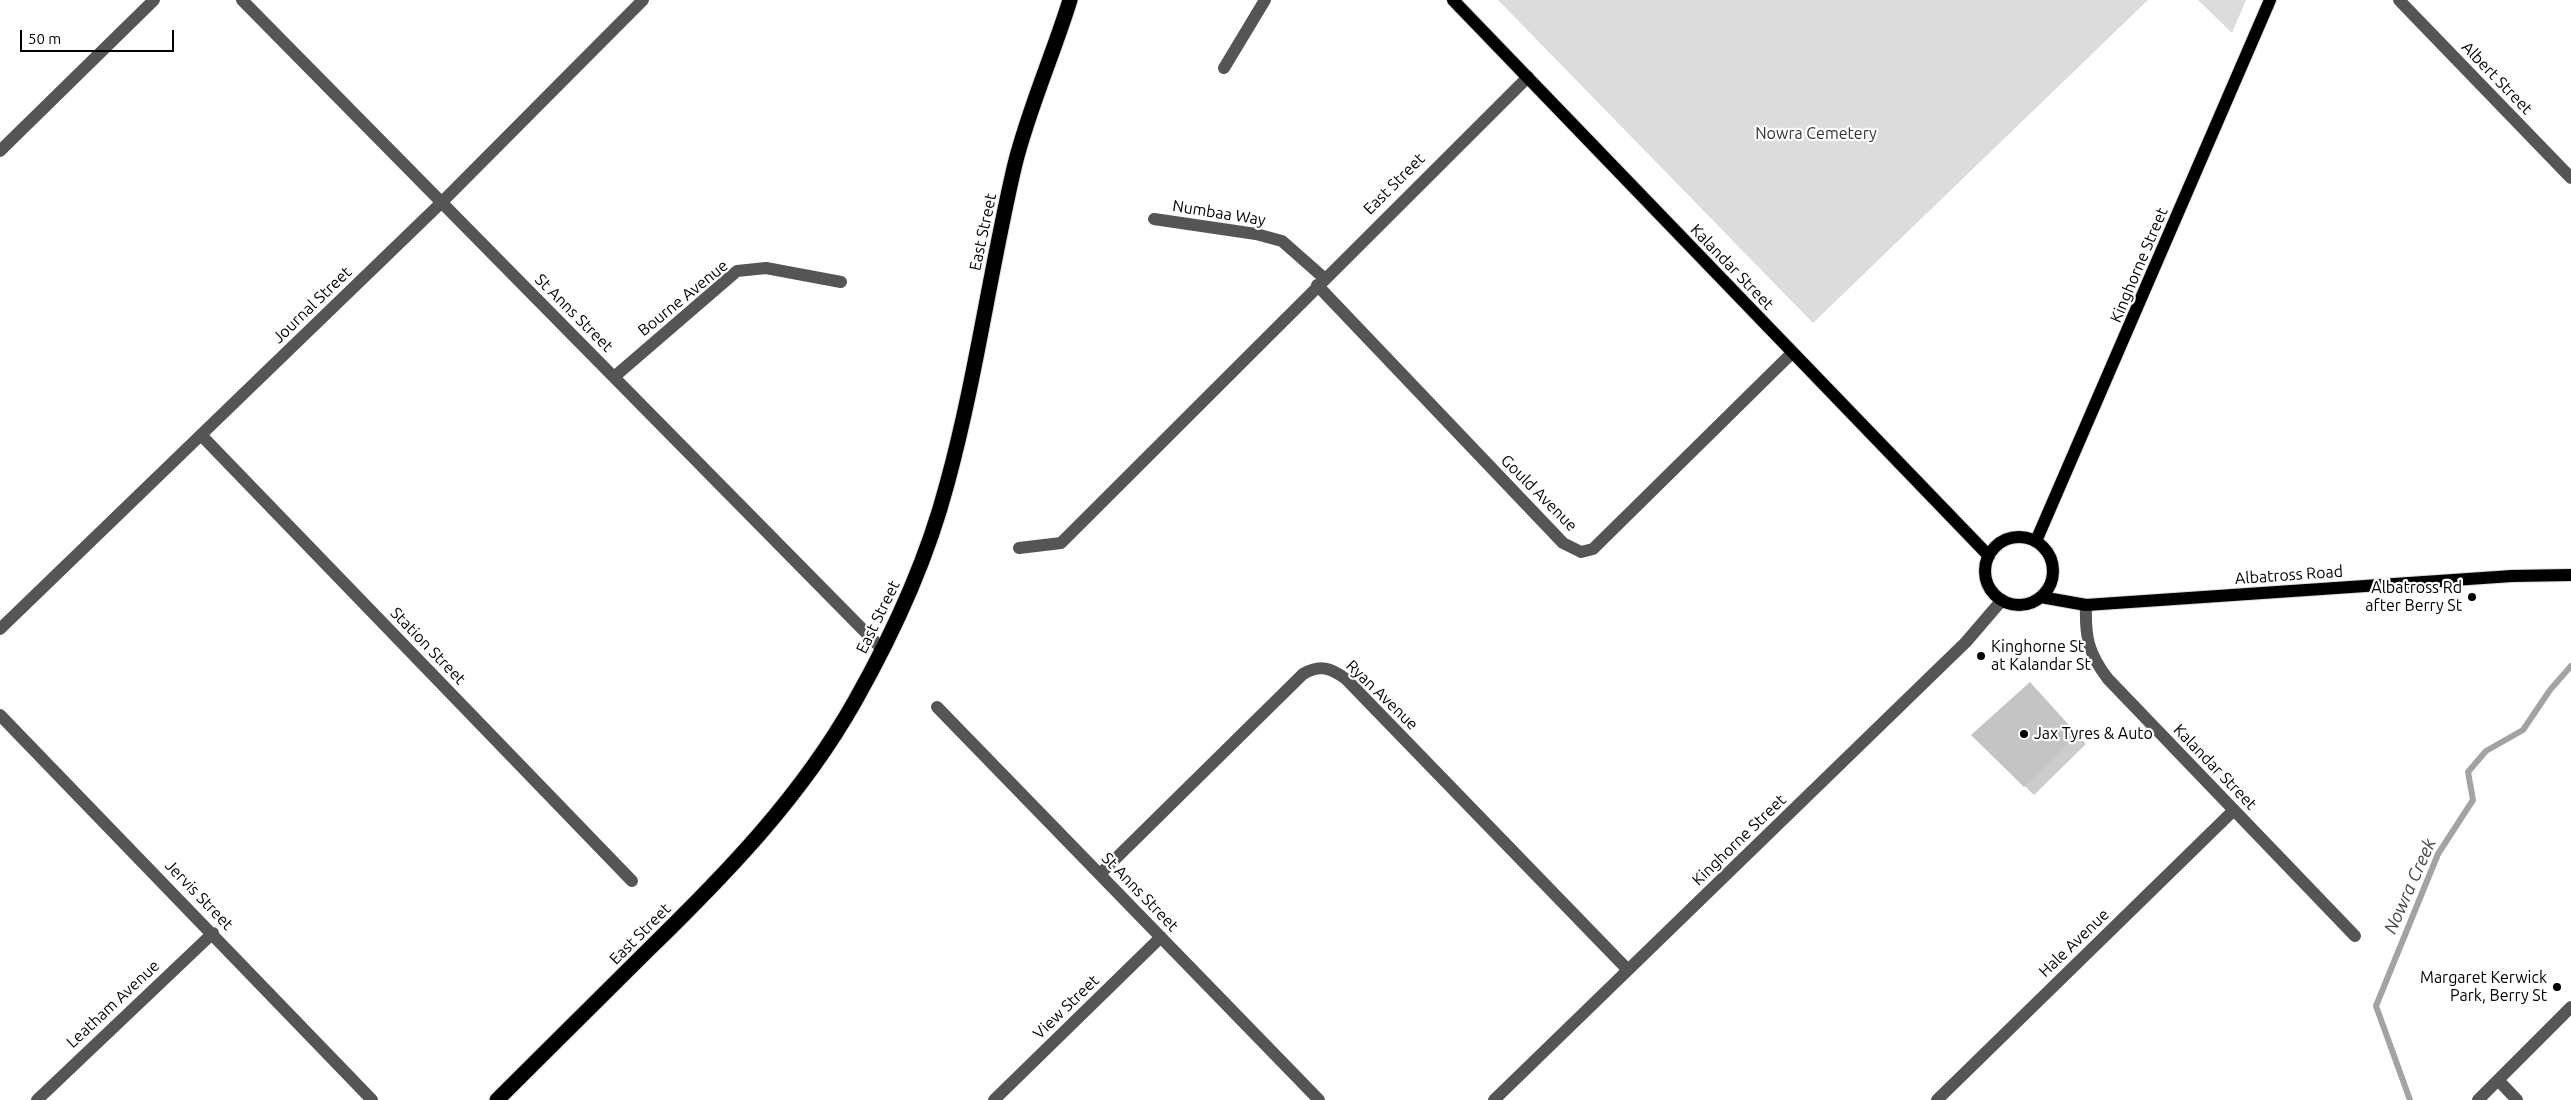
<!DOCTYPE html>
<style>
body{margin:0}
#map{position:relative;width:2571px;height:1100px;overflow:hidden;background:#fff;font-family:Ubuntu,sans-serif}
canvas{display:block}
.scale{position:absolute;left:20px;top:30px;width:154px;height:22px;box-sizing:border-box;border:2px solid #000;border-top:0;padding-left:6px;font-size:15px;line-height:18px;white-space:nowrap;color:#000;-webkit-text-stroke:4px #fff;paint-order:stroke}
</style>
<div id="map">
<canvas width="2571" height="1100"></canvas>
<div class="scale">50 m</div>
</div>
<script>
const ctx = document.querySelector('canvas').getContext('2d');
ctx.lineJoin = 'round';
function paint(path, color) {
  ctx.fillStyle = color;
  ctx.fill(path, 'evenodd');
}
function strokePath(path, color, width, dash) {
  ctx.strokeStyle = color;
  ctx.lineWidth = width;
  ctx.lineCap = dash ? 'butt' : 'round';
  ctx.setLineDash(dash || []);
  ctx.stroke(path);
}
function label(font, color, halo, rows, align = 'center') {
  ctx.font = font + ' Ubuntu,sans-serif';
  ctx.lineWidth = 4.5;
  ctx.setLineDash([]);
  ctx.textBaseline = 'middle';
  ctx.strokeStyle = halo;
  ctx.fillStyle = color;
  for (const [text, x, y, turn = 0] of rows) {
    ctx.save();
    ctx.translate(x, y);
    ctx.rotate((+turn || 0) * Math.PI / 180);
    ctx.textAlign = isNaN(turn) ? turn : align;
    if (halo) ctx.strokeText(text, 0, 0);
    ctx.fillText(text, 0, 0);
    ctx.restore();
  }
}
paint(new Path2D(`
 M1498,0H2148L1813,323Z
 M2198,0H2246L2232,33Z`), '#dcdcdc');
paint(new Path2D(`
 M2039,693L2086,744L2034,795L1973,735Z`), '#0003');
strokePath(new Path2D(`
 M2410,1100L2376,1006L2438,854L2473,800L2468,772L2486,751L2523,730L2550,690L2571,666`), '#a3a3a3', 6);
paint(new Path2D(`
 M2030,682L2077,734L2024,787L1971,735Z`), '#c4c4c4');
const major = new Path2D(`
 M1453,0L1989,556
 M1985 571a34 34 0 1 1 68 0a34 34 0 1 1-68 0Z
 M2036,541L2270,0
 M2041,597L2086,605L2512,576L2571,575`);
const highway = new Path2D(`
 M497,1100C547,1050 597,1001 647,951C725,875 801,797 855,701C894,632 927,560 947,484C976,378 990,270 1015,164C1029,108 1053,55 1070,0`);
strokePath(major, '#dbdbdb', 14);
strokePath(highway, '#dbdbdb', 17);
strokePath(new Path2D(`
 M242,0L883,650
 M2399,0L2571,178
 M1224,68L1265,0
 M0,151L154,0
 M1154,219L1256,234L1282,241L1324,278
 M1317,285L1563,543L1581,552L1593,549L1792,353
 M614,377L737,271L766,268L841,282
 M201,435L632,881
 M1019,548L1061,543L1528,77
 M2086,605C2085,637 2088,653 2108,679L2355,936
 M0,629L442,202L643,0
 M937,707L1319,1100
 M0,715L372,1100
 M1100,874L1303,674C1320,664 1331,668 1346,679L1628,970
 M2498,1080L2517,1100
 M37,1100L213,933
 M994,1100L1161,937
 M1494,1100L1966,642L2002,600
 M1937,1100L2234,810
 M2478,1100L2571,1007`), '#555', 12);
strokePath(major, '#000', 12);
strokePath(highway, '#000', 15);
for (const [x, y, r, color] of [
 [2472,597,5,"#000"],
 [1981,656,5,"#000"],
 [2024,734,5,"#000"],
 [2557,987,5,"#000"]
]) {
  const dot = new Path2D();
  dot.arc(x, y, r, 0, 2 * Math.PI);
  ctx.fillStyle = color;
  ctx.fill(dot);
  strokePath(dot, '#fff', 2);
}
label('16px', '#000', '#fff', [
 ["Albert Street",2497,78,46],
 ["East Street",1394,184,-45],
 ["Numbaa Way",1219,213,9],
 ["East Street",983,232,-78],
 ["Kinghorne Street",2139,265,-67],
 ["Kalandar Street",1732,267,46],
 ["Bourne Avenue",683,298,-39],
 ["Journal Street",312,305,-44],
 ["St Anns Street",574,313,45],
 ["Gould Avenue",1539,493,45],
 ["Albatross Road",2289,575,-4],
 ["East Street",878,617,-64],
 ["Station Street",428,646,46],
 ["Ryan Avenue",1382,695,44],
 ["Kalandar Street",2215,767,46],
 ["Kinghorne Street",1739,840,-44],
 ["St Anns Street",1140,892,46],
 ["Jervis Street",199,895,46],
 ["East Street",640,934,-45],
 ["Hale Avenue",2074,943,-44],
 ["Leatham Avenue",113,1004,-43],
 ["View Street",1066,1007,-44]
]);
label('16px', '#333', '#fff', [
 ["Nowra Cemetery",1816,134]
]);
label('16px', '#000', '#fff', [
 ["Albatross Rd",2462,588],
 ["after Berry St",2462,606],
 ["Kinghorne St",1991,647,"left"],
 ["at Kalandar St",1991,665,"left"],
 ["Jax Tyres & Auto",2034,734,"left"],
 ["Margaret Kerwick",2547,978],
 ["Park, Berry St",2547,996]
], 'right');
label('italic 18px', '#444', '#fff', [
 ["Nowra Creek",2410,886,-66]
]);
</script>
